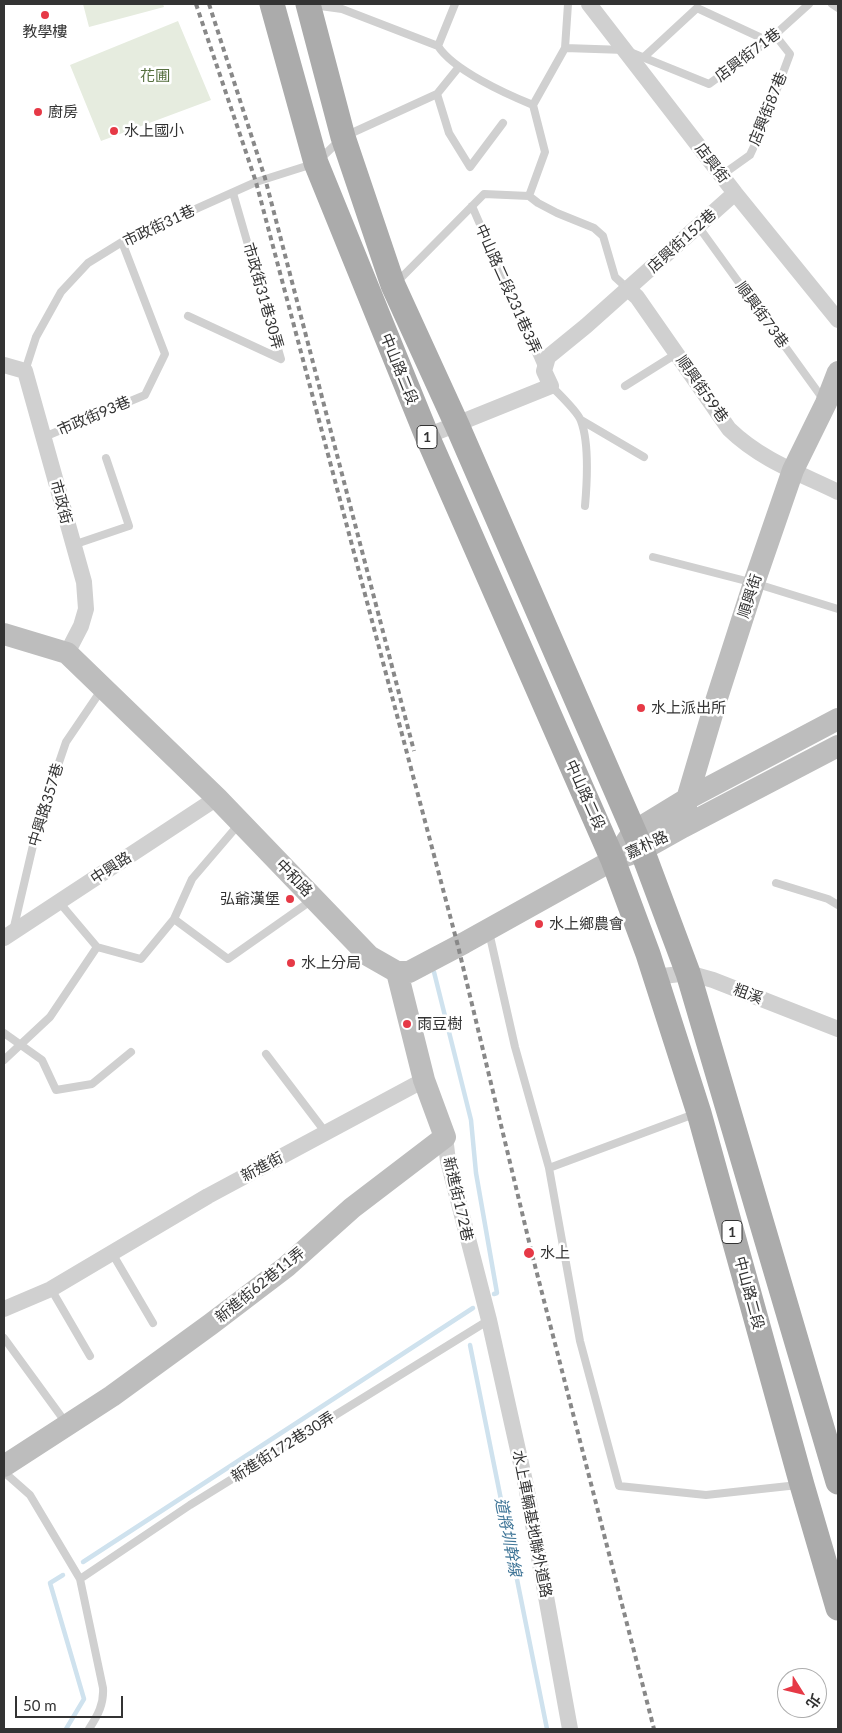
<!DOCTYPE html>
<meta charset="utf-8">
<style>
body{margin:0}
#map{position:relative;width:842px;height:1733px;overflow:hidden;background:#fff;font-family:Lato,"Noto Sans TC",sans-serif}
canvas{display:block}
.frame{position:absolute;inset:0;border:5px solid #333;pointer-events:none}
.north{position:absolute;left:777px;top:1668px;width:50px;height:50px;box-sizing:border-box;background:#fff;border:1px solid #adadad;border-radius:50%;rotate:126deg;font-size:14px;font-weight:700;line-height:20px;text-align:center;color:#333}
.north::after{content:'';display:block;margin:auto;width:18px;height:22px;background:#e63946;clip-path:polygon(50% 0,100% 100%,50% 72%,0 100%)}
.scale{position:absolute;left:15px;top:1696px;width:108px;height:22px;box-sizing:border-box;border:2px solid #333;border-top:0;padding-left:6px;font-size:15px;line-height:18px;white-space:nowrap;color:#333;-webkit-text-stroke:4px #fff;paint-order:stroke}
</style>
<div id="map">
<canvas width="842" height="1733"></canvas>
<div class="frame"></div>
<div class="north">北</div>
<div class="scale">50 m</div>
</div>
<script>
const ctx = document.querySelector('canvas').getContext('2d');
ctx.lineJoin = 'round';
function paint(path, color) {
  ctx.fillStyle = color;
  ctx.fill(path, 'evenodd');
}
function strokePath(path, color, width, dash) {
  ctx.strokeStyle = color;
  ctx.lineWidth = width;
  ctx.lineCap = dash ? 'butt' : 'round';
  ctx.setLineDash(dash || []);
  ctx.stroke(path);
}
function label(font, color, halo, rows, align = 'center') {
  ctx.font = font + ' Lato,"Noto Sans TC",sans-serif';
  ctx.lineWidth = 5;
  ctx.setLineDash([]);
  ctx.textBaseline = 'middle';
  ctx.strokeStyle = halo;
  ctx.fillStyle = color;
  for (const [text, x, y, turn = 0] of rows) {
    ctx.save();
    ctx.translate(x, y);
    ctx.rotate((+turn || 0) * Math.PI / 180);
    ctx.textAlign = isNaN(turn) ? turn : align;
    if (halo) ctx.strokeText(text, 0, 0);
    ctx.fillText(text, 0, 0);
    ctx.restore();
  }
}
paint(new Path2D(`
 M83,4H163L164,7L89,27Z
 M178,21L211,100L101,141L70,65Z`), '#e6ecdf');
strokePath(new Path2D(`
 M434,972L471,1120L476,1173L497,1293L494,1294
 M470,1345L547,1729
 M83,1562L473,1308
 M63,1575L50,1583L84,1699L66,1729`), '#cfe2ee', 4.5);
strokePath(new Path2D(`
 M832,4L838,8
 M313,5L342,9L438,46C453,70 506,94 533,105L545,152L529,196L538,203L557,213L594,228L603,236L615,277L628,289
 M438,46L455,4
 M565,48L625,50L709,84L768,41L809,4
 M644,57L697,8L768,41
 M437,94L449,133L470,167L503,123
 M533,105L565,48L568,4
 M722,175L750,155L762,129L790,54L775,35
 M472,206L543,369
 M698,226L823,399
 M396,283L484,194L529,196
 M188,316L281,359L233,193
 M25,371L36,337L61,292L88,263L122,242L256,182L316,163L343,137L437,94L458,68
 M551,386C558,393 578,412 581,421C589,442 587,483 585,506
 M625,386L676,354
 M581,420L644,457
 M44,437L145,395L165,354L122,242
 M73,545L129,526L106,458
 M653,557L754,583L838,609
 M776,883L828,899L838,905
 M174,919L228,959L312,900
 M13,931L38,824L66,742L102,689
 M489,932L515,1047L549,1168L580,1341L619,1486L706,1495L798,1485
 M97,947L141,959L174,919L192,879L239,824
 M4,1033L42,1060L56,1090L92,1084L131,1052
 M266,1054L326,1133
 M4,1060L50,1017L97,947L59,902
 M549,1168L697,1113
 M112,1253L153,1323
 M51,1289L90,1356
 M4,1338L66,1423
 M4,1472L30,1495L80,1579L103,1688C104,1704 98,1715 89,1729
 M80,1579L190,1505L489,1320`), '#d0d0d0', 8);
strokePath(new Path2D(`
 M589,4L735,193L838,320
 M628,289L637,297L729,429C761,460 799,473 838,492
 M4,365L25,371L84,582L86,609L81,626L67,653
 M427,436L551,386L544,371L548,357L586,326L735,193
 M4,938L217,798
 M655,977L688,973L713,980L838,1029
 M445,1137L448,1161L489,1320L526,1486L570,1729
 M4,1309L51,1289L208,1196L424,1080`), '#d0d0d0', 16);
strokePath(new Path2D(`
 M4,634L67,653L217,798L369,956L397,972H409L464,943L613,860L642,850L683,827L838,746
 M683,827L687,799L716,701L754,583L793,470L826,403L838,372
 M624,845L633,832L687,799L838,719
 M4,1466L112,1396L211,1324L286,1267L352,1208L445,1137L424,1080L397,972`), '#bdbdbd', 22);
strokePath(new Path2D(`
 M272,4L316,163L427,436L613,860L648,954L699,1113L802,1485L838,1608
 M308,4L343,137L393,285L457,425L642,850L688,973L838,1482`), '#ababab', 25);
strokePath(new Path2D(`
 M196,4L256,182L458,946L532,1254L654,1729
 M209,4L265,178L414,751`), '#888', 4, [5, 4]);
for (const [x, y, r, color] of [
 [45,15,5,"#e63946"],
 [38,112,5,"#e63946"],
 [114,131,5,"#e63946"],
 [641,708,5,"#e63946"],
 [290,899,5,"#e63946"],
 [539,924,5,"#e63946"],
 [291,963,5,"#e63946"],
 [407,1024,5,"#e63946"],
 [529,1253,6,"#e63946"]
]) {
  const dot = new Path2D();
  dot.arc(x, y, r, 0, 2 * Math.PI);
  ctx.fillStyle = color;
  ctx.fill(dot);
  strokePath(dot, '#fff', 2);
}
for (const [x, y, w] of [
 [427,437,20],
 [732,1232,20]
]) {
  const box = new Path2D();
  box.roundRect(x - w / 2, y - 11.5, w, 23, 4);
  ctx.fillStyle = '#fff';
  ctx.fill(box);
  strokePath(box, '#333', 1);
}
label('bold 14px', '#333', null, [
 ["1",427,437],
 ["1",732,1232]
]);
label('15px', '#333', '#fff', [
 ["教學樓",45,32,"center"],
 ["廚房",48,112],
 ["水上國小",124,131],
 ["水上派出所",651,708],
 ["弘爺漢堡",280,899,"right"],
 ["水上鄉農會",549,924],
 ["水上分局",301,963],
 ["雨豆樹",417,1024],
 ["水上",540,1253]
], 'left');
label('15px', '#333', '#fff', [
 ["店興街71巷",748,55,-37],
 ["店興街87巷",768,109,-68],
 ["店興街",712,163,53],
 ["市政街31巷",159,226,-25],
 ["店興街152巷",682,241,-42],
 ["中山路二段231巷3弄",508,289,66],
 ["市政街31巷30弄",263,296,74],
 ["順興街73巷",762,315,54],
 ["中山路二段",399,369,68],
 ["順興街59巷",702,389,55],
 ["市政街93巷",94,416,-23],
 ["市政街",61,502,75],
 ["順興街",750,596,-72],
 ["中山路二段",585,795,66],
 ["中興路357巷",46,805,-73],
 ["嘉朴路",647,845,-25],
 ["中興路",111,868,-33],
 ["中和路",294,878,46],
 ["粗溪",748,994,21],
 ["新進街",262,1167,-28],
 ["新進街172巷",458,1199,77],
 ["新進街62巷11弄",260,1285,-39],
 ["中山路二段",749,1293,75],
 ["新進街172巷30弄",283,1447,-32],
 ["水上車輛基地聯外道路",532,1524,79]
]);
label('15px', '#56703f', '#fff', [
 ["花圃",155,76]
]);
label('italic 16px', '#3f7597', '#fff', [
 ["道將圳幹線",508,1537,79]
]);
</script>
